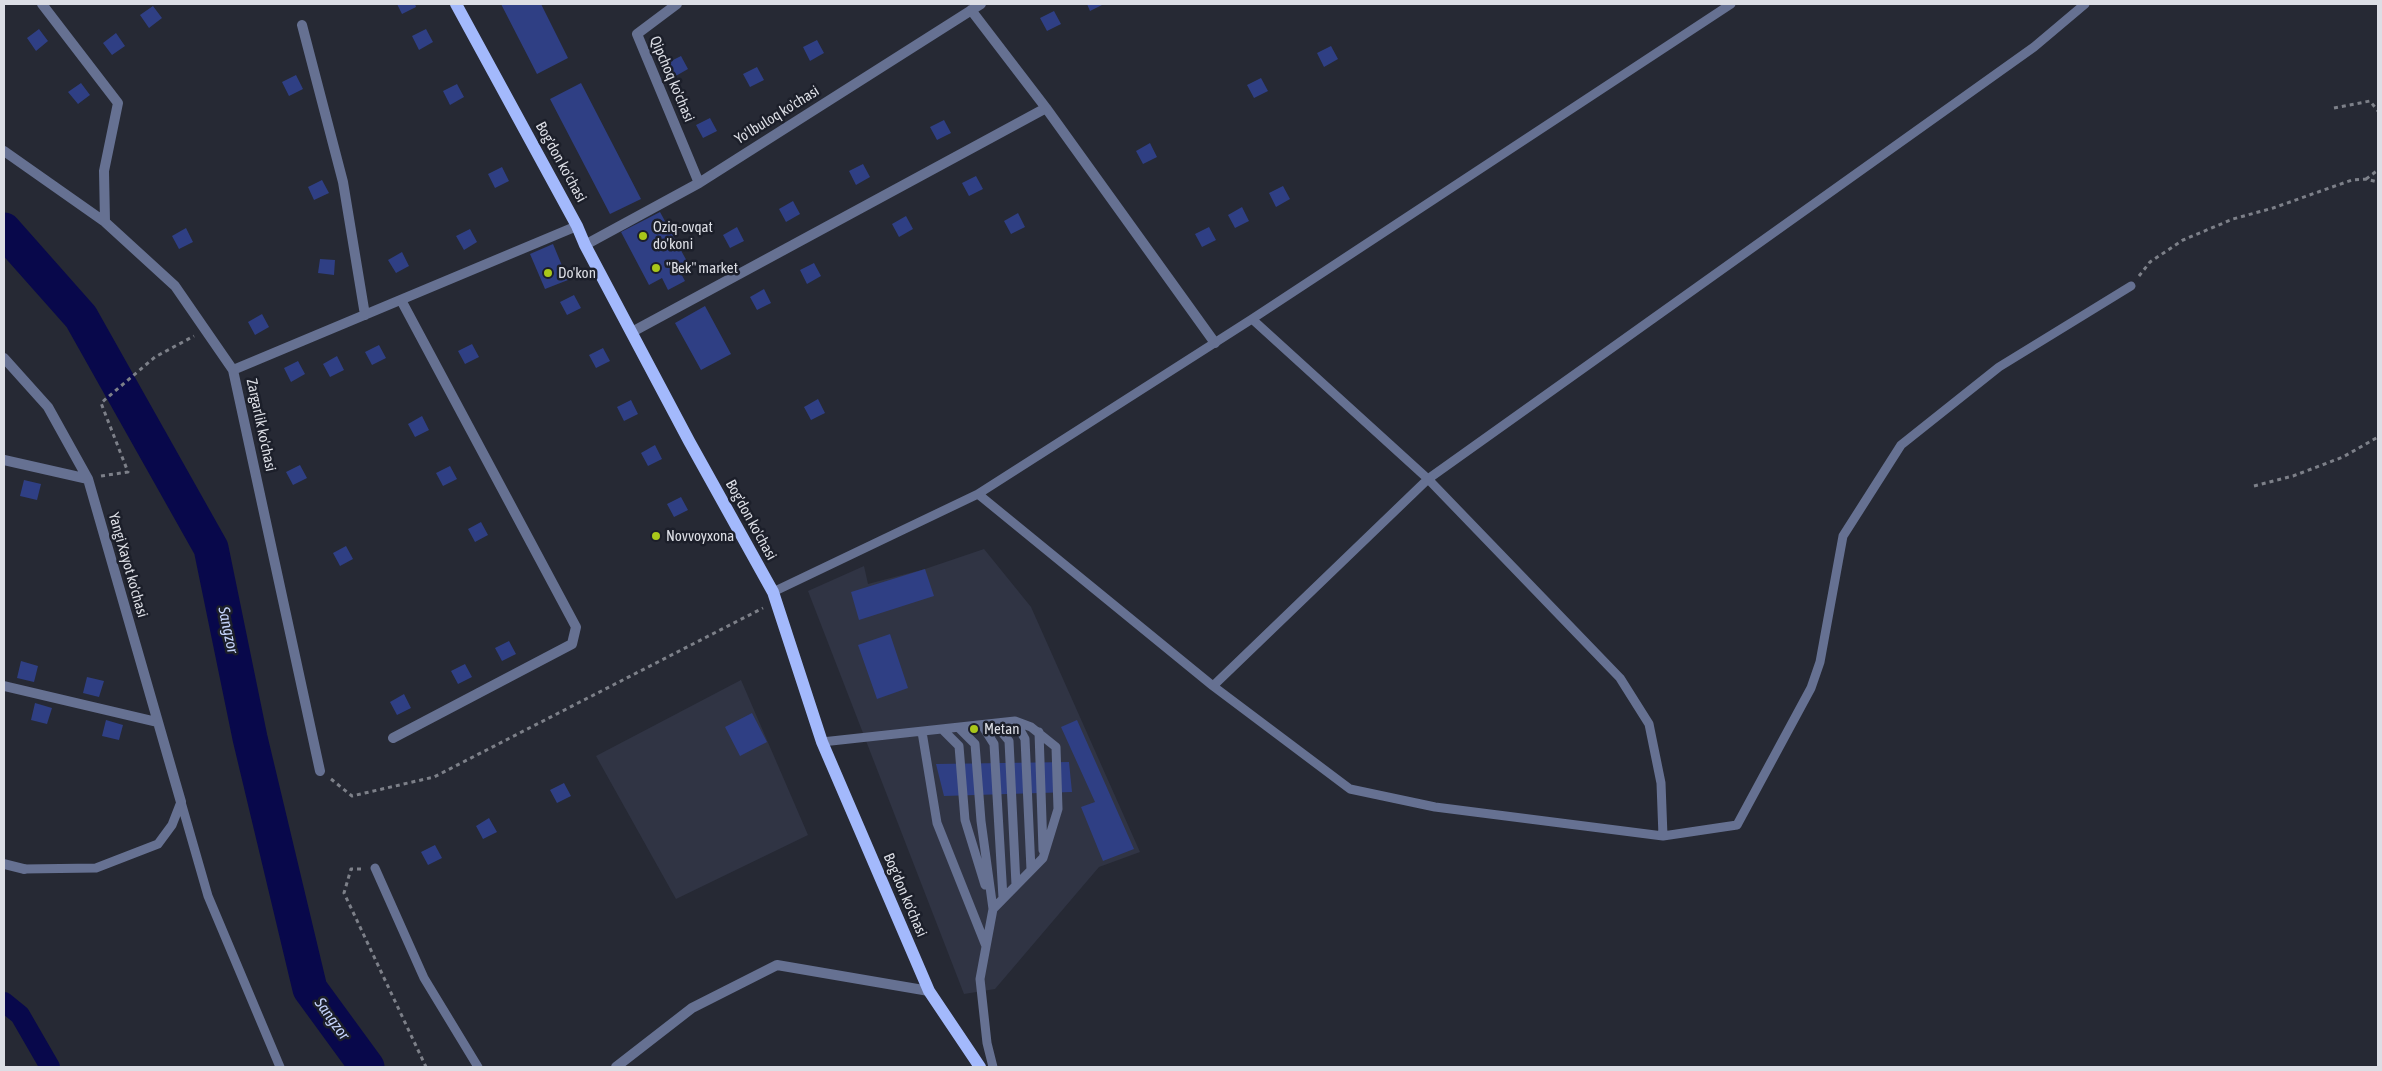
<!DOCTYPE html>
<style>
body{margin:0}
#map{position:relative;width:2382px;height:1071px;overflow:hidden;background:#262934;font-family:"Asap Condensed",sans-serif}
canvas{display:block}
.frame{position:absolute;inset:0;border:5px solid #dcdee5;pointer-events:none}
</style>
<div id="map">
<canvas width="2382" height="1071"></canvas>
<div class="frame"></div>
</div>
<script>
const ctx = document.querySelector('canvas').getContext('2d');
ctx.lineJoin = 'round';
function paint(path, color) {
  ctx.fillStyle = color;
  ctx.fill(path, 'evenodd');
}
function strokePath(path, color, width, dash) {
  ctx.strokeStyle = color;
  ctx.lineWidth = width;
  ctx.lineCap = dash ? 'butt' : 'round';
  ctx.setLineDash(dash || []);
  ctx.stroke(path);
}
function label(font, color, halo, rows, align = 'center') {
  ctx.font = font + ' "Asap Condensed",sans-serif';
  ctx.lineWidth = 5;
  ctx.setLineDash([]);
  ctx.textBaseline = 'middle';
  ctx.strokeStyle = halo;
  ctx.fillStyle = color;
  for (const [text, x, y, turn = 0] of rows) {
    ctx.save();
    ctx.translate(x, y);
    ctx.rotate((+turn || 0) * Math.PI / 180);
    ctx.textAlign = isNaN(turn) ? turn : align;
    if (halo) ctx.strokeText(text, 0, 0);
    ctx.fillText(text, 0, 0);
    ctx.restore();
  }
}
paint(new Path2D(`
 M984,549L1031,607L1140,852L1099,867L995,989L964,994L808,591L864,566L868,584L925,569Z
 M741,680L808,835L676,899L596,756Z`), '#303444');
strokePath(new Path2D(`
 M4,1002L20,1015L50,1067`), '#08084b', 20);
strokePath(new Path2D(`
 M4,230L81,317L211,548L250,738L310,989L367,1067`), '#08084b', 35);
paint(new Path2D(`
 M397,4H415L416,7L402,14Z
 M501,4H541L568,58L537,74Z
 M1087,4H1104L1090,11Z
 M153,6L162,18L149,28L140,15Z
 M1054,11L1061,24L1047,31L1040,18Z
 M39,29L48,41L36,51L27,38Z
 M426,29L433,42L419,50L412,36Z
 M116,33L125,46L112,55L103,43Z
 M817,40L824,53L810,61L803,47Z
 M1331,46L1338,59L1324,67L1317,53Z
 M681,56L688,69L674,77L667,63Z
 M757,67L764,80L750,87L743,74Z
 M296,75L303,89L289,96L282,82Z
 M1261,78L1268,91L1254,98L1247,85Z
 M81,83L90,95L78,104L68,92Z
 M581,83L641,199L610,214L550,99Z
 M457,84L464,97L450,105L443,91Z
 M710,118L717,131L703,138L696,125Z
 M944,120L951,133L937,140L930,127Z
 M1150,143L1157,157L1143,164L1136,151Z
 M863,164L870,177L856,185L849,171Z
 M502,167L509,181L495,188L488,174Z
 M976,176L983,189L969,196L962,183Z
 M322,180L329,193L314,200L308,187Z
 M1283,186L1290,199L1276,207L1269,193Z
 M793,201L800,214L786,222L779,209Z
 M1242,207L1249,221L1235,228L1228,215Z
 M660,212L689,265L679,270L685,281L668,290L662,278L649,285L621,232Z
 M1018,213L1025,227L1011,234L1004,221Z
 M906,216L913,229L899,237L892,224Z
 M737,227L744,241L730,248L723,235Z
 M1209,227L1216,240L1202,247L1195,234Z
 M186,228L193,242L179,249L172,236Z
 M470,229L477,242L464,250L456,236Z
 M553,244L568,280L545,289L530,254Z
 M402,252L409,266L396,273L388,260Z
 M320,259L335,260L334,275L318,273Z
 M814,263L821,276L807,284L800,270Z
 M764,289L771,303L757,310L750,297Z
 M574,295L581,308L567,315L560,302Z
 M705,306L731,354L701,370L675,323Z
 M262,314L269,327L255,335L248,322Z
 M472,344L479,357L465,364L458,351Z
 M379,345L386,358L372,365L365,352Z
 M603,348L610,361L596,368L589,355Z
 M337,356L344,370L330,377L323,364Z
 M298,361L305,374L291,382L284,368Z
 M818,399L825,413L811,420L804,407Z
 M631,400L638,414L624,421L617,407Z
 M422,416L429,430L415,437L408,424Z
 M655,445L662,459L648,466L641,453Z
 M300,465L307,478L293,485L286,472Z
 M450,466L457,479L443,486L436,473Z
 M24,480L41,484L37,500L20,496Z
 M681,497L688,510L674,517L667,504Z
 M481,522L488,535L475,542L468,529Z
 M346,546L353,559L340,566L333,553Z
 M925,569L934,596L859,620L851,592Z
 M890,634L908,688L877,699L858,645Z
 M509,641L516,654L502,661L495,648Z
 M21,661L38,666L34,682L17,678Z
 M465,664L472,677L458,684L451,671Z
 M87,677L104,681L99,697L83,693Z
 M404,694L411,708L397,715L390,702Z
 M35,703L52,708L47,724L31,720Z
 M752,713L767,742L740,756L725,727Z
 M106,720L123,725L119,740L102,736Z
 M1077,720L1134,849L1103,861L1081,807L1095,802L1061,727Z
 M1069,762L1072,792L944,796L936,764Z
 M564,783L571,796L557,803L550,790Z
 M489,818L497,832L483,839L476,826Z
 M435,845L442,858L428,865L421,852Z`), '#2f3f84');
strokePath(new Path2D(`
 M2334,108L2370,101L2378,111
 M2366,179L2378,170
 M2139,276L2150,262L2183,240L2233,219L2273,208L2352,180L2366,179L2378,182
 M101,476L128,472L101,403L155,357L194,336
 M2254,486L2293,476L2343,457L2378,437
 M331,779L352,796L434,777L763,608
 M361,869H351L344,893L426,1067`), '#7d8089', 3, [4, 4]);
strokePath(new Path2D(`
 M1252,319L1428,479L1620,678L1649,724L1661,783L1663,836
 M978,494L1213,686L1350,789L1435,807L1663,836L1737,825L1811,688L1820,662L1843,536L1901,445L1999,367L2131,286
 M773,592L978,494L1252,319L1731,4
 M1213,686L1428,479L2034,47L2085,4
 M1015,721L1025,739L1031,870
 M995,724L1009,741L1016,885
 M982,725L994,744L1003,898
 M959,728L975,744L981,821L993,909L980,979L987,1043L993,1067
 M942,729L959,746L965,820L985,885
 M922,732L937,823L986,946
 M1039,732L1043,850
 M822,742L1015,721L1031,727L1056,747L1058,809L1043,858L993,909
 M181,802L208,896L280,1067
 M375,868L424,978L478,1067
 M24,869L96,868L158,844L172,825L181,802`), '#667192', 9);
strokePath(new Path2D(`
 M42,4L118,103L104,171L105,222
 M677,4L637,34L699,183
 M971,10L1046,108L1215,343
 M302,25L343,182L365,315
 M4,151L105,222L175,286L233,370L320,771
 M585,245L699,183L981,4
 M632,332L1046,108
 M4,358L48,407L88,479L181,802
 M233,370L577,226
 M4,460L88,479
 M4,686L157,722
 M393,738L572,644L576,627L401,300
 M4,864L24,869
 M616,1067L692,1008L777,965L929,991`), '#667192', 10);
strokePath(new Path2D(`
 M456,4L577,226L585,245L689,441L773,592L822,742L929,991L980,1067`), '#a3b9fc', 12);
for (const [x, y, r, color] of [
 [643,236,5,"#a9c71a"],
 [656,268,5,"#a9c71a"],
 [548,273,5,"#a9c71a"],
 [656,536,5,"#a9c71a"],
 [974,729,5,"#a9c71a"]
]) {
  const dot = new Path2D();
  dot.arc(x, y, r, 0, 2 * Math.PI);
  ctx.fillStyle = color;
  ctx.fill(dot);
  strokePath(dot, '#1c1f2a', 2);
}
label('15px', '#dcdee5', '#1c1f2a', [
 ["Qipchoq ko'chasi",672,79,67],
 ["Yo'lbuloq ko'chasi",777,115,-32],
 ["Bog'don ko'chasi",561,162,61],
 ["Zargarlik ko'chasi",261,425,78],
 ["Bog'don ko'chasi",751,520,61],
 ["Yangi Xayot ko'chasi",128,565,74],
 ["Bog'don ko'chasi",905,895,67]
]);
label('15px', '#dcdee5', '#1c1f2a', [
 ["Oziq-ovqat",653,227],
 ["do'koni",653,244],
 ["\"Bek\" market",666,268],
 ["Do'kon",558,273],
 ["Novvoyxona",666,536],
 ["Metan",984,729]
], 'left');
label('italic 16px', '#c4d2fa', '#1c1f2a', [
 ["Sangzor",228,630,78],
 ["Sangzor",332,1019,54]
]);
</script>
